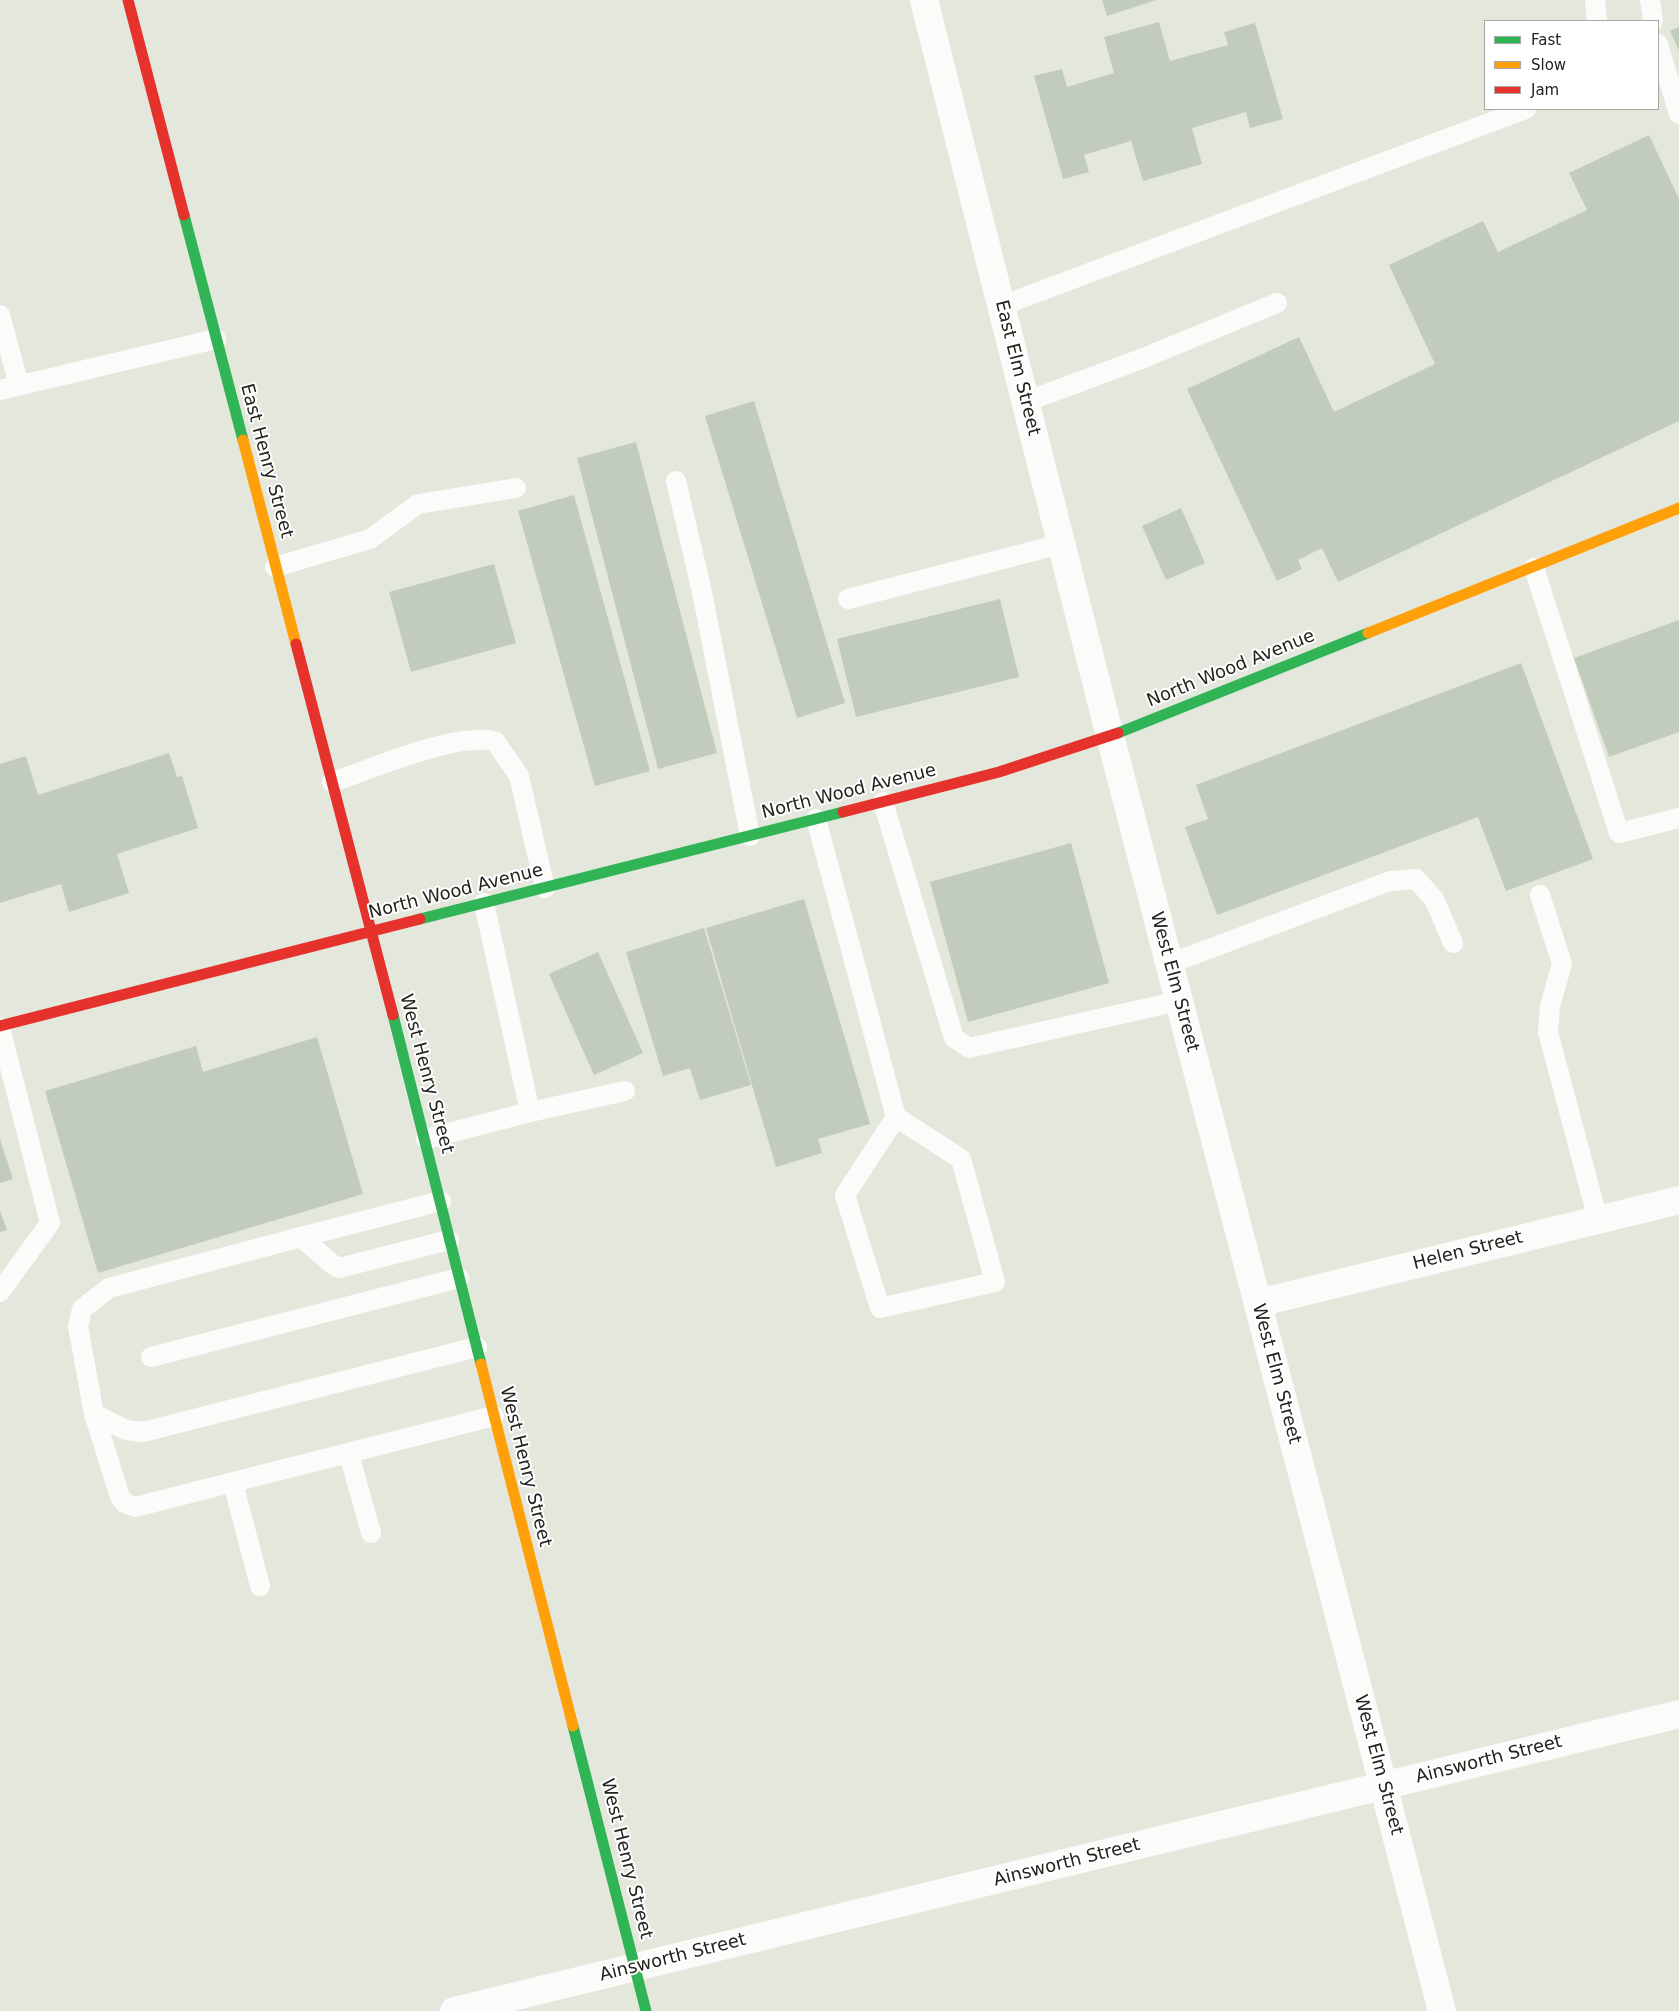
<!DOCTYPE html>
<style>
body{margin:0}
#map{position:relative;width:1679px;height:2011px;overflow:hidden;background:#e4e7dc;font-family:"DejaVu Sans",sans-serif}
canvas{display:block}
.legend{position:absolute;left:1484px;top:20px;width:175px;height:90px;box-sizing:border-box;background:#fff;border:1px solid #a7a7a4;margin:0;padding:6px 9px;list-style:none;font-size:15px;color:#22231c}
.legend li{display:flex;align-items:center;gap:10px;height:25px}
.legend b{width:25px;border:1px solid #a7a7a4}
</style>
<div id="map">
<canvas width="1679" height="2011"></canvas>
<ul class="legend">
<li><b style="height:6px;background:#30b455"></b>Fast</li>
<li><b style="height:6px;background:#ff9f0a"></b>Slow</li>
<li><b style="height:6px;background:#e5322d"></b>Jam</li>
</ul>
</div>
<script>
const ctx = document.querySelector('canvas').getContext('2d');
ctx.lineJoin = 'round';
function paint(path, color) {
  ctx.fillStyle = color;
  ctx.fill(path, 'evenodd');
}
function strokePath(path, color, width, dash) {
  ctx.strokeStyle = color;
  ctx.lineWidth = width;
  ctx.lineCap = dash ? 'butt' : 'round';
  ctx.setLineDash(dash || []);
  ctx.stroke(path);
}
function label(font, color, halo, rows, align = 'center') {
  ctx.font = font + ' "DejaVu Sans",sans-serif';
  ctx.lineWidth = 4;
  ctx.setLineDash([]);
  ctx.textBaseline = 'middle';
  ctx.strokeStyle = halo;
  ctx.fillStyle = color;
  for (const [text, x, y, turn = 0] of rows) {
    ctx.save();
    ctx.translate(x, y);
    ctx.rotate((+turn || 0) * Math.PI / 180);
    ctx.textAlign = isNaN(turn) ? turn : align;
    if (halo) ctx.strokeText(text, 0, 0);
    ctx.fillText(text, 0, 0);
    ctx.restore();
  }
}
paint(new Path2D(`
 M1102,0H1156L1107,16Z
 M1159,22L1170,61L1228,45L1224,32L1255,23L1283,119L1250,128L1246,112L1192,128L1202,164L1143,181L1131,141L1084,155L1089,172L1063,179L1034,76L1062,69L1067,87L1114,73L1104,37Z
 M1679,27V51L1670,31Z
 M1649,135L1679,199V421L1338,582L1322,548L1298,560L1302,569L1277,581L1187,389L1299,337L1334,412L1435,364L1389,265L1483,221L1498,252L1587,210L1569,173Z
 M754,401L845,703L797,718L705,416Z
 M636,442L717,753L658,769L577,458Z
 M574,495L650,771L595,786L518,511Z
 M1181,508L1205,563L1166,580L1142,526Z
 M494,564L516,643L411,672L389,592Z
 M1000,599L1019,677L856,717L837,639Z
 M1679,620V732L1609,757L1574,658Z
 M1521,663L1593,859L1506,891L1478,817L1217,915L1185,827L1208,819L1196,785Z
 M169,753L177,777L182,776L198,828L117,854L129,893L69,912L61,884L0,903V764L26,756L38,795Z
 M1071,843L1109,983L968,1022L930,882Z
 M804,899L870,1124L818,1139L822,1153L776,1167L706,928Z
 M704,928L751,1085L700,1100L690,1068L663,1076L626,952Z
 M598,952L643,1053L594,1075L549,974Z
 M317,1037L363,1194L98,1273L45,1091L196,1046L203,1072Z
 M0,1139L13,1179L0,1183Z
 M0,1211L7,1230L0,1232Z`), '#c2ccbd');
strokePath(new Path2D(`
 M1595,0L1597,21
 M1650,0L1653,21
 M1658,44L1679,114
 M1001,306L1526,109
 M0,315L19,385
 M0,390L216,339
 M1025,402L1141,359L1277,303
 M676,481L702,592L750,836
 M275,567L370,539L418,504L516,488
 M1534,568L1619,833L1679,818
 M848,599L1061,544
 M332,782C375,768 452,733 495,741L519,776L545,888
 M883,802L954,1038L969,1048L1179,1001
 M816,819L896,1117L961,1159L995,1282L880,1308L845,1195L896,1117
 M1540,895L1562,964L1550,1006L1548,1032L1598,1220
 M1169,964L1390,881L1416,879L1434,899L1453,943
 M0,1028L50,1223L0,1292
 M530,1112L625,1091
 M426,1139L530,1112L484,903
 M301,1237L441,1201
 M449,1240L339,1268L332,1264L301,1237L109,1288L82,1309L78,1326L94,1414L120,1497L125,1503L135,1507L494,1416
 M151,1357L459,1278
 M94,1414L126,1430L143,1432L477,1347
 M349,1454L371,1533
 M233,1483L260,1586`), '#fbfbfa', 20);
strokePath(new Path2D(`
 M924,0L1103,709L1442,2011
 M1258,1303L1679,1200
 M454,2011L1679,1714`), '#fbfbfa', 28);
strokePath(new Path2D(`
 M184,215L243,440
 M1118,733L1368,633
 M420,919L843,812
 M393,1015L481,1364
 M573,1726L646,2011`), '#30b455', 11);
strokePath(new Path2D(`
 M243,440L296,644
 M1368,633L1679,508
 M481,1364L573,1726`), '#ff9f0a', 11);
strokePath(new Path2D(`
 M128,0L184,215
 M296,644L393,1015
 M843,812L999,772L1118,733
 M0,1026L420,919`), '#e5322d', 11);
label('18px', '#22231c', '#fff', [
 ["East Elm Street",1017,368,76],
 ["East Henry Street",266,461,75],
 ["North Wood Avenue",1231,669,-22],
 ["North Wood Avenue",849,792,-14],
 ["North Wood Avenue",456,892,-14],
 ["West Elm Street",1174,982,75],
 ["West Henry Street",426,1074,75],
 ["Helen Street",1468,1251,-14],
 ["West Elm Street",1276,1374,75],
 ["West Henry Street",525,1467,76],
 ["Ainsworth Street",1489,1760,-14],
 ["West Elm Street",1378,1765,75],
 ["West Henry Street",626,1859,76],
 ["Ainsworth Street",1067,1863,-14],
 ["Ainsworth Street",673,1958,-14]
]);
</script>
